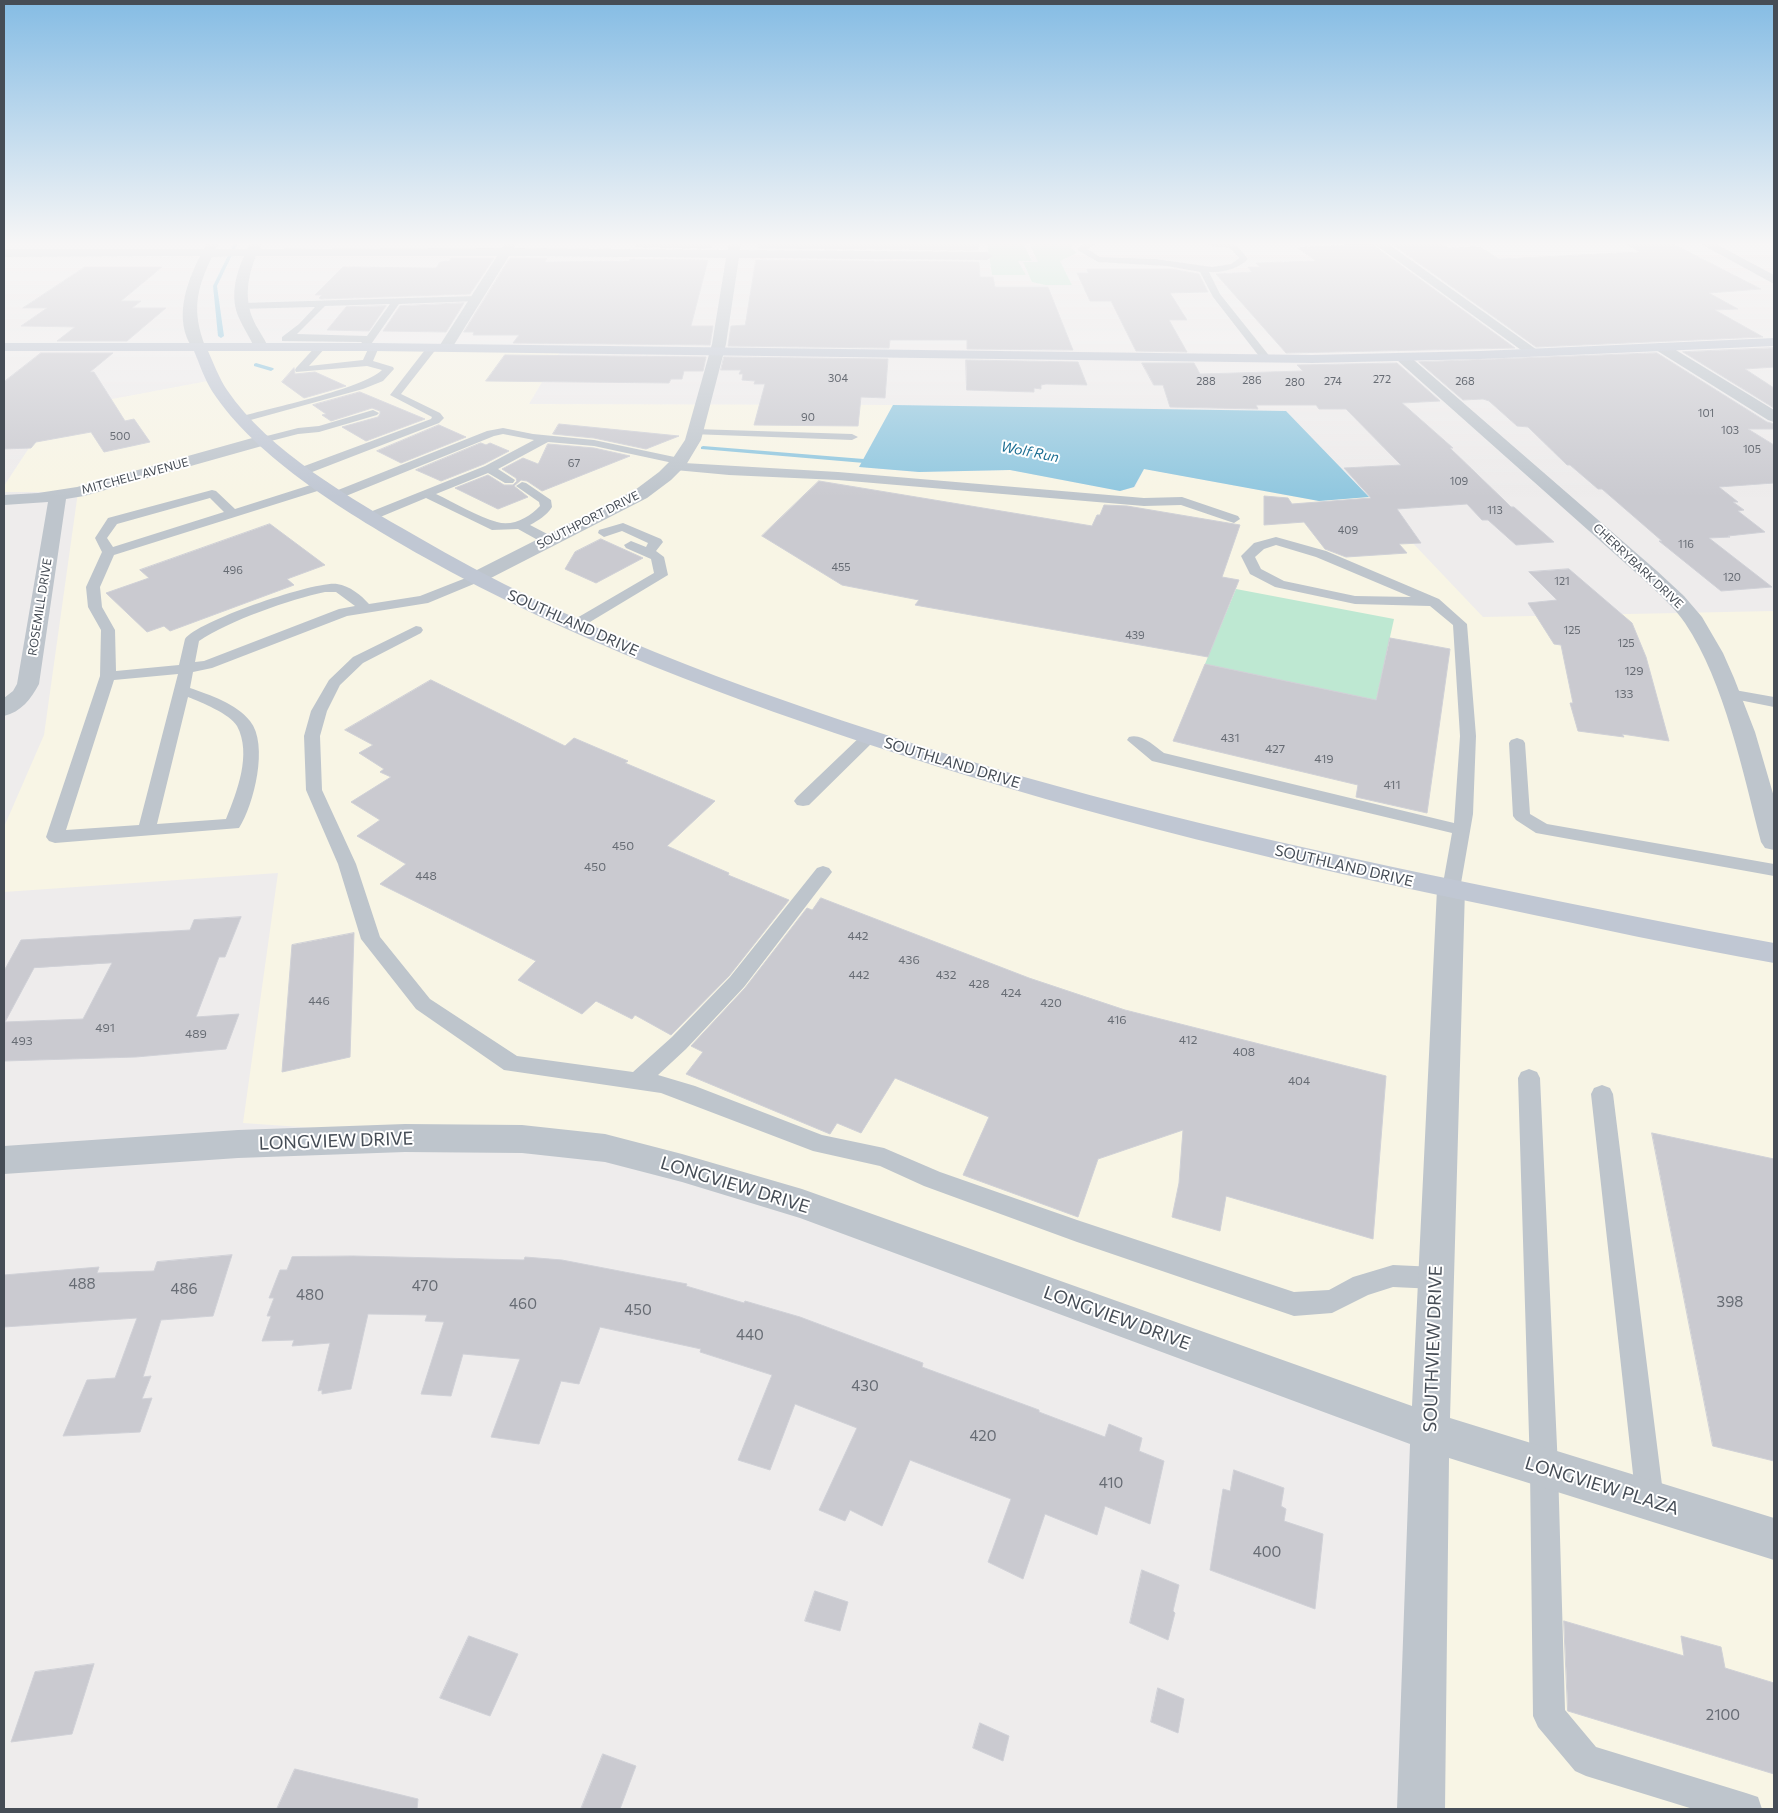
<!DOCTYPE html>
<style>
body{margin:0}
#map{position:relative;width:1778px;height:1813px;overflow:hidden;background:#eeecec;font-family:Commissioner,sans-serif}
canvas{display:block}
.frame{position:absolute;inset:0;border:5px solid #464d56;pointer-events:none}
</style>
<div id="map">
<canvas width="1778" height="1813"></canvas>
<div class="frame"></div>
</div>
<script>
const ctx = document.querySelector('canvas').getContext('2d');
ctx.lineJoin = 'round';
function paint(path, color) {
  ctx.fillStyle = color;
  ctx.fill(path, 'evenodd');
}
function strokePath(path, color, width, dash) {
  ctx.strokeStyle = color;
  ctx.lineWidth = width;
  ctx.lineCap = dash ? 'butt' : 'round';
  ctx.setLineDash(dash || []);
  ctx.stroke(path);
}
function label(font, color, halo, rows, align = 'center') {
  ctx.font = font + ' Commissioner,sans-serif';
  ctx.lineWidth = 4;
  ctx.setLineDash([]);
  ctx.textBaseline = 'middle';
  ctx.strokeStyle = halo;
  ctx.fillStyle = color;
  for (const [text, x, y, turn = 0] of rows) {
    ctx.save();
    ctx.translate(x, y);
    ctx.rotate((+turn || 0) * Math.PI / 180);
    ctx.textAlign = isNaN(turn) ? turn : align;
    if (halo) ctx.strokeText(text, 0, 0);
    ctx.fillText(text, 0, 0);
    ctx.restore();
  }
}
paint(new Path2D(`
 M198,346L561,350L529,404L893,405L859,467L919,472L1010,470L1120,491L1135,487L1144,469L1319,501L1369,497L1483,617L1774,611V1809H1421L1430,1432L605,1148L243,1123L278,873L4,892V827L44,735L78,492H4V486L54,410L213,380Z`), '#f8f5e5');
paint(new Path2D(`
 M987,243H1023L1032,261H1018L1026,275H992Z
 M1029,243H1073L1071,248L1077,253L1060,261L1072,285H1045L1032,282L1023,262H1038Z
 M1236,589L1394,619L1376,700L1205,664Z`), '#bee8d2');
paint(new Path2D(`
 M893,405L1286,411L1369,497L1319,501L1144,469L1134,487L1120,491L1010,470L919,472L859,467Z`), '#90c7df');
paint(new Path2D(`
 M234,243H238L217,286L224,336L221,338L218,336L213,286Z
 M256,363L273,368L274,369L271,371L254,366V364Z
 M703,446L876,460L879,462L876,464L701,449V447Z`), '#90c7df');
const building = new Path2D(`
 M638,243H712L711,248L636,247Z
 M759,243H978V250L758,248Z
 M1441,243L1449,248L1480,247L1499,259L1640,252L1625,243H1671L1761,289L1709,293L1738,309L1715,310L1763,337L1536,347L1392,244Z
 M1344,245H1373L1515,348L1286,353L1216,274L1252,272L1248,267H1260L1256,263L1316,261L1298,248Z
 M451,258H494L470,294L321,299L319,298L322,295H315L343,267L436,268L440,262L449,261Z
 M510,258H547L545,262L629,261L630,259L708,260L691,326H713L710,345L513,343L519,335H473L474,332H464Z
 M756,260L979,262L980,277H993L995,287H1048L1073,350L967,349V340H890L889,348L728,346L731,326L745,325Z
 M85,267H162L121,301H141L132,308H166L127,341H57L75,327L21,326L47,308H23Z
 M1087,269H1171L1199,274L1208,292L1170,293L1187,320H1169L1187,352L1136,351L1111,301H1090L1077,273H1088Z
 M464,303L446,332L383,331L400,306Z
 M386,306L369,331L327,330L346,307Z
 M1774,348V367L1745,369L1774,388V408L1683,352Z
 M41,353H113L90,372H94L125,421L134,419L150,442L104,452L91,432L36,442L31,448L4,449V382Z
 M1657,353L1767,422L1774,424V429H1748L1774,445V483L1719,487L1738,502H1733L1744,510L1738,511L1765,532L1728,536L1730,537L1709,538L1772,587L1721,591L1659,541H1662L1602,489H1598L1570,465H1567L1528,427L1517,426L1489,401L1483,399L1463,400L1419,362Z
 M505,355L706,357L703,371H684L682,379H671L669,383L486,381Z
 M724,357L888,359L885,398L861,397L858,426L754,425L765,384H754L755,381L742,380L743,374H739L741,370H721Z
 M966,360L1078,362L1087,385L1046,384L1041,385V389L1034,388V392L967,390Z
 M1142,363H1194L1200,374L1303,371L1297,365L1397,363L1440,401L1402,403L1453,448H1450L1505,501L1511,507H1514L1554,542L1516,545L1488,520H1482L1467,504L1397,509L1421,543L1399,544L1407,553L1346,557L1325,549L1304,522L1264,525V496L1288,498L1292,504L1371,498L1344,468L1401,465L1346,409H1319L1316,405H1256L1258,409L1170,407L1163,385H1154Z
 M294,368L295,374L315,372L346,386L304,398L282,382Z
 M360,392L425,419L366,441L342,427L378,417L380,414V411L372,408L331,421L322,415L326,414L313,405Z
 M559,424L679,436L646,449L594,438L553,434Z
 M439,425L466,437L401,463L377,451Z
 M481,443L486,445L490,443L509,451L484,464L441,481L416,470Z
 M548,444L594,448L630,456L542,491L527,481L521,480L514,486L528,497L498,509L455,488L488,475L504,485H513L517,481L516,478L502,469L523,458L538,464Z
 M819,481L1092,526L1097,515H1100L1104,505L1127,506L1240,525L1222,577L1239,580L1208,657L915,605L919,600L842,585L762,536Z
 M270,524L325,565L287,579L294,585L170,631L164,626L147,632L106,593L149,578L140,570Z
 M601,539L643,558L596,583L565,569L575,552Z
 M1569,569L1632,623L1646,657L1669,741L1622,734L1624,737L1578,731L1570,703H1573L1561,645L1554,644L1528,603L1557,600L1529,572Z
 M1390,638L1450,649L1427,813L1356,797L1358,785L1173,741L1205,664L1376,700Z
 M431,680L565,746L574,738L628,761L625,763L715,801L667,846L729,873L728,875L789,900L729,976L671,1035L635,1015L632,1019L596,1001L582,1014L518,980L536,961L380,884L406,864L357,836L380,820L351,802L391,777L380,772L384,769L359,753L373,745L345,730Z
 M821,898L1029,978L1125,1010L1386,1076L1373,1239L1226,1196L1220,1231L1172,1217L1179,1183L1183,1130L1098,1159L1078,1217L963,1175L989,1117L895,1078L861,1133L837,1123L830,1134L686,1074L703,1052L691,1046L745,988L807,908L812,910Z
 M241,917L225,957H219L196,1017L239,1014L226,1049L136,1057L4,1061V971L21,940L190,930L194,920ZM112,963L83,1019L5,1022L34,968Z
 M354,933L350,1057L282,1072L292,945Z
 M1652,1133L1774,1159V1461L1713,1446Z
 M232,1255L213,1316L161,1320L143,1377L151,1376L142,1399L152,1398L140,1432L63,1436L87,1380L115,1378L137,1318L4,1327V1275L99,1267L97,1273L154,1271L157,1262Z
 M353,1256L524,1260L525,1257L562,1260L687,1284L686,1286L744,1303L745,1301L800,1317L923,1363L922,1367L1039,1410V1412L1105,1437L1109,1424L1142,1438L1139,1451L1164,1461L1150,1524L1105,1506L1097,1535L1045,1514L1023,1579L988,1562L1011,1499L910,1460L882,1526L850,1510L845,1521L819,1510L857,1428L795,1404L770,1470L738,1460L772,1375L700,1352L701,1349L600,1327L579,1384L561,1381L539,1444L491,1437L520,1359L463,1354L451,1396L421,1394L444,1322L425,1321L427,1315L368,1314L351,1389L322,1394V1390L318,1391L330,1343L292,1346L294,1340L262,1341L271,1316H267L274,1298H269L280,1270H287L292,1257Z
 M1234,1470L1284,1488L1281,1506L1286,1509L1284,1521L1323,1534L1315,1609L1210,1570L1223,1489L1230,1491Z
 M1142,1570L1179,1585L1173,1611L1175,1613L1168,1640L1130,1623Z
 M815,1591L848,1602L840,1631L805,1621Z
 M1564,1621L1684,1656L1681,1636L1721,1647L1725,1668L1774,1683V1774L1568,1711Z
 M469,1636L518,1654L490,1716L440,1698Z
 M94,1664L72,1734L11,1742L35,1672Z
 M1158,1688L1184,1699L1178,1733L1151,1722Z
 M980,1723L1009,1736L1003,1761L973,1748Z
 M603,1754L636,1766L620,1809H581Z
 M295,1769L418,1799L417,1809H277Z`);
paint(building, '#cacad0');
strokePath(building, '#d0d1d7', 1);
paint(new Path2D(`
 M1083,243H1098L1087,249L1100,257L1156,259L1212,267L1231,264L1239,258L1230,248L1210,246L1206,243L1236,244L1248,259C1238,269 1223,273 1209,272L1220,294L1271,358L1270,360H1262L1213,297L1200,272L1167,266L1098,262L1079,251L1078,249Z
 M476,296L479,297V301L399,304L367,350L363,351L358,348L362,342L282,341V337L299,324L315,307L241,309L236,306L241,303ZM390,304L367,336L297,334L325,306Z
 M321,344L326,347L309,366L363,360L369,347L374,344L379,347L373,361L393,367L394,369L383,381L363,389L247,421H239L237,419L239,417C270,408 363,389 382,370L367,366L296,372L295,370L296,368L317,345Z
 M432,345L437,348L401,394L440,413L444,418L439,423L307,474H299L297,471L299,468L431,419L432,417L390,395L428,346Z
 M373,410L379,413L377,415L319,432L298,434L263,443L257,440L259,438L298,428L319,426Z
 M503,428L533,434L594,440L684,459L686,461L684,463L838,472L1144,498L1182,497L1238,516L1240,519L1234,523L1181,505L1144,506L838,480L729,475L675,470L669,466L673,463L594,446L548,442L498,469L515,480L513,483H505L488,473L436,494C455,503 478,517 497,522C512,527 530,517 540,506L539,502L516,486L522,482L526,483L551,500L552,507C546,516 539,520 530,525L555,538L557,541L555,544H545L518,529L492,530L426,498L373,520H365L363,517L365,514L485,466L534,440L503,434L494,436L341,498L337,499L331,495L333,492L487,431Z
 M695,429L852,434L858,437L852,440L691,434L689,432L691,430Z
 M323,481L327,482L329,485L327,488L114,555L100,587L102,607L115,630L116,671L179,665L185,639C198,621 314,581 337,584C350,586 361,595 369,604L420,596L476,574L483,578L481,581L428,603L347,616L212,668L193,672L190,688C210,695 237,704 250,721C269,744 254,805 239,828L55,843L49,841L46,837L100,676L101,630L88,607L86,587L102,552L95,538L108,518L212,490L216,491L235,509ZM210,498L224,512L113,547L107,538L117,524ZM325,592H336L355,606L339,609L204,661L195,662L199,641C228,621 291,599 325,592ZM178,674L139,825L66,830L114,680ZM188,697C201,702 230,714 237,726C252,754 237,792 226,819L157,824Z
 M623,523L661,539L663,542L656,551L664,557L668,575L580,628H570L568,625L570,622L654,573L651,559L626,548L624,545L631,541L646,547L648,543L622,531L604,537L598,533L599,530Z
 M1276,537L1326,551L1439,599L1467,624L1476,736L1473,814L1460,889L1458,893L1451,895L1444,893L1442,889L1452,833L1152,761L1127,740L1129,737C1142,733 1154,746 1164,753L1454,823L1460,736L1453,625L1430,606L1355,604L1275,587L1250,574L1241,556L1254,543ZM1276,545L1316,557L1411,597L1355,596L1284,581L1261,569L1255,557L1264,549Z
 M416,626L421,627L423,630L421,633L363,663L340,685L327,711L320,736L322,790L356,864L380,937L430,999L517,1056L633,1072L672,1037L730,977L817,868L823,866L829,868L832,872L829,876L744,987L686,1049L658,1075L695,1086L822,1135L884,1148L940,1172L1077,1220L1294,1292L1329,1290L1353,1277L1393,1265L1436,1267L1445,1270L1448,1278L1445,1286L1436,1289L1393,1287L1368,1295L1332,1313L1294,1316L1077,1242L924,1186L880,1166L813,1151L661,1093L504,1070L416,1009L361,939L338,864L306,790L304,736L311,711L329,680L353,657Z
 M1729,689L1774,697V707L1724,697L1721,694L1724,691Z
 M869,732L875,734L877,737L875,740L809,805L803,806L797,805L794,801L797,797L863,734Z
 M1517,738L1523,740L1525,743L1530,814L1547,824L1774,864V876L1536,833L1516,820L1513,816L1509,743L1511,740Z
 M1529,1069L1537,1072L1540,1078L1558,1468L1565,1710L1596,1747L1746,1793L1758,1797L1762,1809H1693L1586,1776L1575,1771L1538,1727L1533,1716L1530,1468L1518,1078L1521,1072Z
 M1602,1085L1610,1088L1613,1094L1664,1501L1660,1511L1650,1515L1640,1511L1636,1501L1591,1094L1594,1088Z`), '#bec5cc');
paint(new Path2D(`
 M207,243H219L216,249H247L250,243H262L260,249L502,248L505,243H517L514,248L728,250L729,243H741L740,250L987,252L993,256L987,260L739,258L726,344L701,440L686,465L671,480L647,498L483,582L476,584L469,582L466,578L469,574L635,490L659,472L673,458L685,440L712,344L726,258L509,256L452,348L450,351H440L438,348L497,256H256C248,276 244,298 253,319C257,329 264,337 268,347L266,350H256L254,347C250,337 243,328 239,318C230,298 235,276 244,256L212,257C196,290 192,311 205,346L203,349H193C173,320 186,284 200,256L4,257V249H204Z
 M1373,243H1387L1540,352L1538,355H1528Z
 M1699,243H1714L1774,275V284Z
 M1661,343L1666,344L1774,410V422L1768,420L1656,350L1654,347L1656,344Z
 M1402,353L1407,354L1657,571L1684,596L1702,617L1723,653L1734,678L1755,732L1774,797V850L1765,848L1761,842C1743,773 1725,683 1685,623C1674,607 1658,593 1643,579L1397,360L1395,357L1397,354Z
 M263,435L269,436L271,440L269,444L84,496L66,499L39,684C31,699 21,712 4,716V698L13,691L17,684L48,502L4,505V495L38,493L77,487Z
 M1451,880L1461,882L1465,889L1450,1418L1774,1518V1560L1449,1458L1445,1809H1397L1410,1444L800,1218L682,1182L605,1162L522,1153L405,1152L238,1158L4,1174V1146L238,1130L405,1124L522,1125L605,1134L682,1154L802,1189L1412,1406L1437,889L1441,882Z`), '#bec5cc');
paint(new Path2D(`
 M1774,338V346L1481,359L1312,363L374,351H208C214,364 219,378 227,390C268,451 353,500 416,536C569,626 737,687 905,741C1102,804 1302,849 1504,890C1594,908 1684,927 1774,943V963C1683,947 1592,927 1501,908C1296,866 1094,818 895,753C732,700 571,640 422,556C352,516 256,459 212,391C204,378 200,365 194,351H4V343H374L1312,355L1481,351Z`), '#c0c7d3');
const sky = ctx.createLinearGradient(0, 0, 0, 497);
sky.addColorStop(0, '#85bce4');
sky.addColorStop(0.49, '#f7f6f6');
sky.addColorStop(1, '#f7f6f600');
ctx.fillStyle = sky;
ctx.fillRect(0, 0, 1778, 497);
label('11px', '#676c74', null, [
 ["304",838,378],
 ["272",1382,379],
 ["286",1252,380],
 ["288",1206,381],
 ["274",1333,381],
 ["268",1465,381],
 ["280",1295,382],
 ["101",1706,413],
 ["90",808,417],
 ["103",1730,430],
 ["500",120,436],
 ["105",1752,449],
 ["67",574,463],
 ["109",1459,481],
 ["113",1495,510],
 ["409",1348,530],
 ["116",1686,544],
 ["455",841,567],
 ["496",233,570],
 ["120",1732,577],
 ["121",1562,581],
 ["125",1572,630],
 ["439",1135,635],
 ["125",1626,643]
]);
label('12px', '#464d56', '#fff', [
 ["MITCHELL AVENUE",135,476,-15],
 ["SOUTHPORT DRIVE",588,520,-27],
 ["CHERRYBARK DRIVE",1638,566,43],
 ["ROSEMILL DRIVE",40,607,-81]
]);
label('12px', '#676c74', null, [
 ["129",1634,671],
 ["133",1624,694],
 ["431",1230,738],
 ["427",1275,749],
 ["419",1324,759],
 ["411",1392,785],
 ["450",623,846],
 ["450",595,867],
 ["448",426,876],
 ["442",858,936],
 ["436",909,960],
 ["442",859,975],
 ["432",946,975],
 ["428",979,984],
 ["424",1011,993],
 ["446",319,1001],
 ["420",1051,1003],
 ["416",1117,1020],
 ["491",105,1028],
 ["489",196,1034],
 ["412",1188,1040],
 ["493",22,1041],
 ["408",1244,1052],
 ["404",1299,1081]
]);
label('italic 14px', '#1d6f93', '#fff', [
 ["Wolf Run",1030,452,11]
]);
label('15px', '#464d56', '#fff', [
 ["SOUTHLAND DRIVE",573,623,24],
 ["SOUTHLAND DRIVE",952,763,17],
 ["SOUTHLAND DRIVE",1344,866,13]
]);
label('15px', '#676c74', null, [
 ["488",82,1284],
 ["470",425,1286],
 ["486",184,1289],
 ["480",310,1295],
 ["398",1730,1302],
 ["460",523,1304],
 ["450",638,1310],
 ["440",750,1335],
 ["430",865,1386],
 ["420",983,1436],
 ["410",1111,1483],
 ["400",1267,1552],
 ["2100",1723,1715]
]);
label('18px', '#464d56', '#fff', [
 ["LONGVIEW DRIVE",336,1141,-2],
 ["LONGVIEW DRIVE",735,1185,17],
 ["LONGVIEW DRIVE",1117,1318,20],
 ["SOUTHVIEW DRIVE",1433,1349,-88],
 ["LONGVIEW PLAZA",1602,1486,17]
]);
</script>
